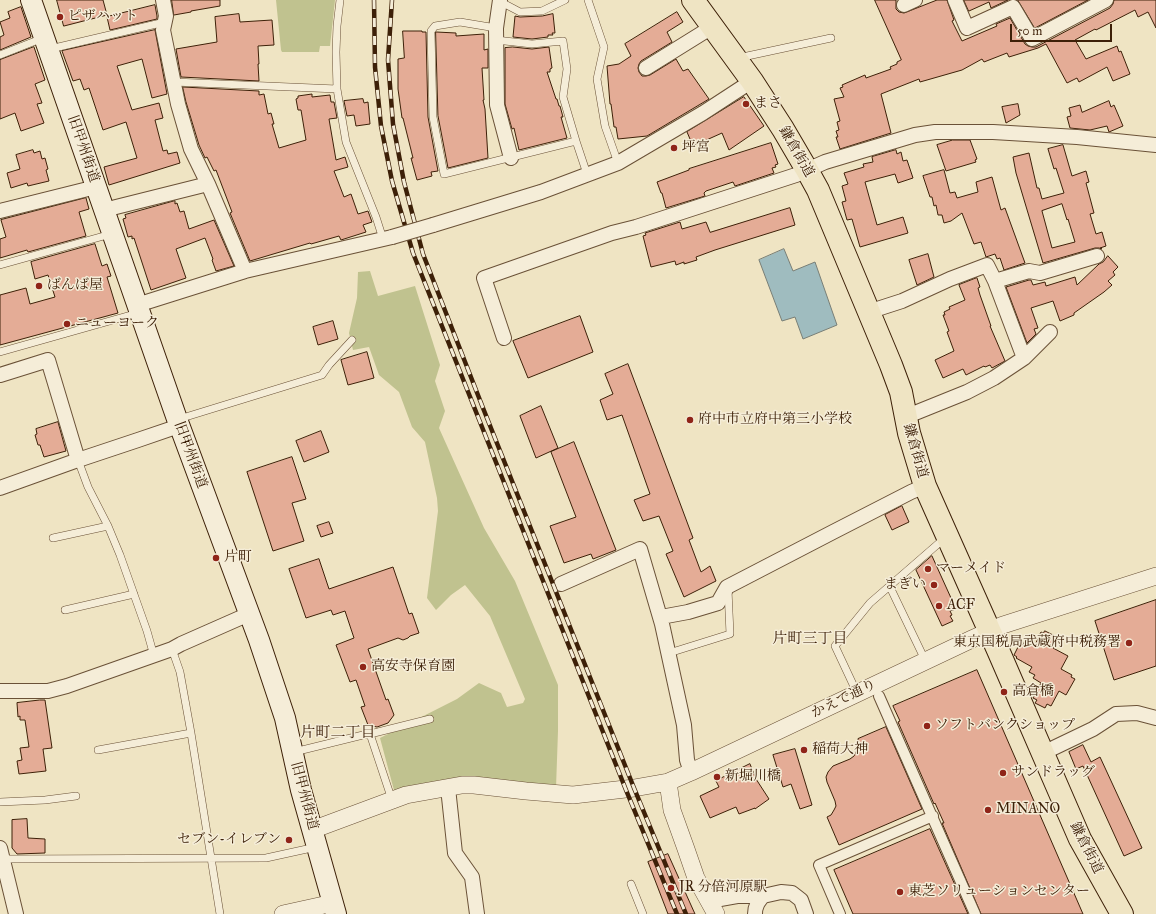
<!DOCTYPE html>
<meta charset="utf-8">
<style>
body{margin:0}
#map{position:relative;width:1156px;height:914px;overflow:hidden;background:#efe4c3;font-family:"IM FELL Great Primer",serif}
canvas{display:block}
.scale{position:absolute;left:1010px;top:24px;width:102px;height:18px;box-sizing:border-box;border:2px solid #3d2008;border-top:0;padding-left:5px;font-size:12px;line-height:14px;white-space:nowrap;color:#3d2008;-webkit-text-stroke:3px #f5edd8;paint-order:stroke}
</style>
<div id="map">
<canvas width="1156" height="914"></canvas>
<div class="scale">50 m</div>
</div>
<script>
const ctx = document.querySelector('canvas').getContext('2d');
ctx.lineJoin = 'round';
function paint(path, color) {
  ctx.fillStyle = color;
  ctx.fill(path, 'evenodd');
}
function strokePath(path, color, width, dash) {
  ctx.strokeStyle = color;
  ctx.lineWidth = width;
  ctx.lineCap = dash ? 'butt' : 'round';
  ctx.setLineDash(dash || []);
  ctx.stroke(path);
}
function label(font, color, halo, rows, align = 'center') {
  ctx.font = font + ' "IM FELL Great Primer","Noto Serif JP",serif';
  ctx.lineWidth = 3;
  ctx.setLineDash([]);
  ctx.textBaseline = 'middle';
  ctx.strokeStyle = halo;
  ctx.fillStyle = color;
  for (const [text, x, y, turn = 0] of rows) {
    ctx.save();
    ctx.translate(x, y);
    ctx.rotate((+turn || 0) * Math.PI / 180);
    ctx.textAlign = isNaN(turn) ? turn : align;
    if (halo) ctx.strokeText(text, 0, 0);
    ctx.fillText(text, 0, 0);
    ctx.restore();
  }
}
paint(new Path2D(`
 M276,0H335L330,46H320L319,52H282L281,50Z
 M370,271L378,296L415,286L440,365L435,381L445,411L439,428L484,528L515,581L558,685V731L556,788L395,794L380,738L457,699L479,683L501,693L507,707L523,703L525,699L490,616L465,585L451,595L436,610L427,598L438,511L437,498L425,442L412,427L399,392L379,375L369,347L353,350L349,333L357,298L358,272Z`), '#c0c28f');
const water = new Path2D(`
 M784,249L793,271L815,262L837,325L803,339L795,317L782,321L759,260Z`);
paint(water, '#9fbcbf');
strokePath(water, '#787e76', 1);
const building = new Path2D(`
 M57,0H103L107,15L64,26Z
 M172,0H220V6L191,11V12L174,15Z
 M875,0H896V9L899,12L904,13L937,0H947L954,20L952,21L962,41L997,26L996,24L1010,18L1025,44L1028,46L1032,47H1036L1110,8L1113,4L1114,0H1156V28L1148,12L1138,17L1135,10L1096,30L1095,29L1075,40L1086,59L1117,46L1119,52L1121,51L1130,74L1113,81L1107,67L1079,82L1077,78L1067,83L1046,44L1038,48L1009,57L1007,53L984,62L982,59L962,70L920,82L919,79L881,94L891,133L840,149L836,137H838L836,131L839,130L837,122L840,121L834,99L844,97L840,88L843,87L842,85L865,75L866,78L891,69L890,67L897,64V62L901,60Z
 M964,0H1008L991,8L989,2L969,11Z
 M1018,0H1088L1035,28Z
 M155,5L157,16V19L110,30L107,17Z
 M21,7L31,37L0,50V37L4,35L0,22L10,18L8,12Z
 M677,12L683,22L667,32L672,42L641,61L639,64L638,68L639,72L642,76H646L650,75L676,59L683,71L688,69L709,99L647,136L618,139L616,127H614L611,104H610L607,66L619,64L631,56L625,44Z
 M239,14L240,22L272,20L274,45L258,46L259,64H258L259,81L181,77L176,49L217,42L215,17Z
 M553,14L555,33H552L553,35H548V37L532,39L513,37L515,16L520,17L542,16Z
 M155,30L167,94L152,98L142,59L117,66L132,110L159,103L163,118L155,120L163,151L167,150L168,154L177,152L180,163L109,185L104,167L137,158L126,122L103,130L89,88L84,90L80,79L73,81L62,51Z
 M403,31H422V32H426L428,117L438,171L431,172L432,176L417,180L411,158H413L403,118H402L398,89V59L404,58Z
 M436,32L456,33V36L484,34V50L488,49V68H482L484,100H483L485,109L488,158L448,168L438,116Z
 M34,47L45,80L35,84L42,103L37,104L44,123L21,131L15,113L0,119V60Z
 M513,47L532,49L549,47L552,68L550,69V72H547L556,99H557L559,106H560L563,117H561L567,138L519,150L514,128L512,129L505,104V48Z
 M183,87L259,91V95L264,94L268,114L271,113L274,124H272L279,148L306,140L301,110H298L296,99L298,98V96L312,94V97L330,95L331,102H334L337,118L329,119L336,160L345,157L348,167L334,171L344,197L351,194L358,214L368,211L372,222L363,225L366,232L341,240L339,236L311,244L310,243L250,261L230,213L232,212L216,170L214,171L207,157L205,158L199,145L186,102Z
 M744,97L764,126L729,150L722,133L693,146L687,132Z
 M363,99L364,103L368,102L370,124L356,126L354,115L347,116L344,101Z
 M1109,101L1111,107L1114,105L1123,126L1109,132L1107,126L1090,130L1070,128L1067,117L1071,116L1069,108L1080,105L1082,112Z
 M1018,104L1020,115L1006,123L1002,107Z
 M953,140H970L977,159L975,160L976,162L946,171L937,145Z
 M771,143L778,164L775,165L776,167L772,168L774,173L735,186L733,182L706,191L704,193L705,196L666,208L662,193H661L657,182L689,170V169Z
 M1063,145L1072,176L1086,171L1089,182L1086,183L1094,213L1090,214L1096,234L1102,232L1106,246L1100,248L1102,249L1099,248H1095L1043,263L1016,173L1013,157L1029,153L1037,188H1039L1042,199L1064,193L1056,168L1054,169L1048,149ZM1062,204L1067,220L1068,219L1075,242L1052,248L1042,211Z
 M33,150L34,153L40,151L42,159L45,158L48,169L46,170L49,181L28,186L27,183L11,188L7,173L20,169L16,155Z
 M896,150L897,154L901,152L903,161L907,160L913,178L898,183L895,174L865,182L877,225L903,217L908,233L860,247L852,219L847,220L842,202L846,201L842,186L848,184L844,173L864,167L863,164L873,162L872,157Z
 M944,170L950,193L955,192L957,198L978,192L976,182L992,177L1001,210L1005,208L1025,263L1004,270L1000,258L997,259L995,254L986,257L981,242L974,244L962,213L951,221L944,223L942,215H938L936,205L934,206L932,197H930L923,176Z
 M86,198L89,209L79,212L86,236L28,252L27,250L0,258V239L6,237L1,220Z
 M175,201V204L177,203L180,212L184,211L189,229L214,220L234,266L216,271L212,260L213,259L205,238L176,249L186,278L151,290L134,238L132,239V236L128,237L123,219L126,218L125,215Z
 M790,208L795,225L715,250L696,257L697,260L684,264V262L676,265L675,261L651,267L643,236L646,235L645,233L680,222L682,229L706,222L710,232Z
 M95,244L102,266L107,264L111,276L107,277L118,313L0,345V295L26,288L30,304L55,297L48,275L35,279L31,262Z
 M928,254L934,277L917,285L909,260Z
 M1108,256L1118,267L1113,272L1115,275L1108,281L1112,285L1104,292L1074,313V315L1060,321L1053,301L1031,308L1038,328L1034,329L1036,334L1027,343L1006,287L1029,280H1031L1033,285L1045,282L1046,286L1075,277L1077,285L1099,264L1103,262Z
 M977,278L980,287L978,288L980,295L991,326H990L1005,361L992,368L990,365L985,367L984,366L966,375L963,369L943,378L935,360L954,351L947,332L949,331L943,315H945L944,312L950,309L949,307L965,300L959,285Z
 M580,316L593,352L528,378L513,341Z
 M333,321L338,339L318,345L313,327Z
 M367,352L374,378L348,385L341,360Z
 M628,364L693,538L689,540L701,572L710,566L716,581L684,597L666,554L673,551L659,516L643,521L634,500L650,494L622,415L607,420L600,400L613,394L605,374Z
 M541,406L558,448L536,458L520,416Z
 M58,422L66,451L44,457L40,445H38L35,435L37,434L36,429Z
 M321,431L329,452L304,462L296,441Z
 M574,442L616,550L593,559L591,554L564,563L550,526L576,517L551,452Z
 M292,457L306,499L292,503L304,541L273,551L247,472Z
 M902,506L909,522L892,530L885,515Z
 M329,522L333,533L321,537L317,526Z
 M932,556L956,609L950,611L952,615L950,616L953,621L942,626L916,570Z
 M319,559L329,589L393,567L409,614L412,613L419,633L410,636L408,638L403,640L398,638L368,649L386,700L388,699L394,715L388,723L377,727L368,725L361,707L365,706L356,680L350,682L336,645L354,638L345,611L333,615L331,610L306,618L289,569Z
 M1156,600V666L1114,680L1095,621Z
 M1045,631L1057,637L1055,640L1057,641L1053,648L1068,656L1061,669L1072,675L1071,677L1075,679L1066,695L1059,691L1051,706L1047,704L1045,708L1035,703L1037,700L1033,698L1041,683L1033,678L1035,675L1029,672L1032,667L1016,658L1017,657L1014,655L1020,643L1023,645L1025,640L1035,645L1041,632L1043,633Z
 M977,670L1083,914H981L942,823H944L935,803L934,804L898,722L900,721L893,706Z
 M40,700H45L52,748L43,749L46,771L19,774L17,761L22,760L20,748L29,747L25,720H20V716L18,717L17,703Z
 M886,727L922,809L839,845L827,817L831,815L834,810L836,806L835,801L827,782L826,777L828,772L833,766L850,759L854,756L858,748V739Z
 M1083,745L1091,762L1100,757L1142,848L1124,856L1083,766L1076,769L1069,752Z
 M795,749L812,805L800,809L791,784L783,787L773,755Z
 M750,764L756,779L769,799L755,809V808L739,814L736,807L710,818L700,796L719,787L716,781Z
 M27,819L28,838L45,839V853L17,854L12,848V820Z
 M930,829L968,914H853L834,870Z
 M668,854L695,914H668L648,862Z`);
paint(building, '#e4ac96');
strokePath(building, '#3d2008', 1);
const service = new Path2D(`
 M340,0L337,26L336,52L337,89L346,142L376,217L383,239
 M588,0L604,47L597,79L605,126L618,163
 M499,1L520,12L542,11L565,0
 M496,28L460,22L435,26L431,31L433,117L444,174L576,141L587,174
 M496,40L532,44L563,41L567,69L563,97L576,141
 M50,49L165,22
 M0,55L43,38
 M738,58L831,38
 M174,82L337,89
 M0,265L111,234
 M0,352L138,313
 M179,419L322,375L329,365L352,340
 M78,460L88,487L108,526L120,555L147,631L154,656
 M53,538L108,526
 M890,587L925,660
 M65,610L134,594
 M172,649L180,672L191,733L220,914
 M669,653L730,634L728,590
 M857,693L835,646L870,603L946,537
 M370,734L430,719
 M98,750L191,733
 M294,752L363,735L370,734L392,800
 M0,802L45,800L76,796
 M3,859L266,858L307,849
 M631,884L643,914`);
const pedestrian = new Path2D(`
 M879,696L975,914
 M840,914L819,865L933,816`);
const minor = new Path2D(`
 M163,0L166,16L163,30L178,104L191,149L208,184L245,271
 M500,0L496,28L497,105L511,158
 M955,0L967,28L1013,7L1032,39L1106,0
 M904,5L915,0
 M646,68L712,27
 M104,210L208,184
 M0,211L96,187
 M433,225L541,192L618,163L703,113L752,81
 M995,281L1029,271L1040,273L1097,256
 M137,305L245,271L392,237
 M868,312L902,301L950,279L987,265L995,281L1024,358
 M504,338L484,278L612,233L636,227L796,175L825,162L915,135L935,132H993L1077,137L1156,145
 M0,375L48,360L78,460
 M905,417L967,392L994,378L1024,358L1050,332
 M0,488L78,460L138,440L179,426
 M561,584L640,549L662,624L684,725L687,760L691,772
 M661,617L688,612L718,603L727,587L833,532L911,492L925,486
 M0,691H48L67,686L172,649L181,644L249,614
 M1043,753L1093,729L1116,714L1137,713L1156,718
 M448,788L455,853L472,877L477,914
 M0,848L16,914
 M709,901L737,896H763L781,892L792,893L801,900L806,914
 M755,914C755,906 758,902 763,896`);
const tertiary = new Path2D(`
 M668,782L672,810L686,849L696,878L716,914
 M312,830L406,795L462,785H474L526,791L573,795L634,788L668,782L691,772L972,639L1003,625L1156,576
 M283,914L333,903`);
const secondary = new Path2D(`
 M31,0L177,419L259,640L285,718L301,790L336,914`);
const primary = new Path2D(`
 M693,0L752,81L783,129L807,170L818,190L891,365L901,392L909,433L925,486L998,650L1080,839L1122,914`);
strokePath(service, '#6a5137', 8);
strokePath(pedestrian, '#6a5137', 12);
strokePath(minor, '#6a5137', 16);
strokePath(tertiary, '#6a5137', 18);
strokePath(secondary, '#3d2008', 22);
strokePath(primary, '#3d2008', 24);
strokePath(service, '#f5edd8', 7);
strokePath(pedestrian, '#f5edd8', 10);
strokePath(minor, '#f5edd8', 14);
strokePath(tertiary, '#f5edd8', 17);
strokePath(secondary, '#f5edd8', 20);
strokePath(primary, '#efe4c3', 22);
const rail = new Path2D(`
 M374,0L375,67L381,126L392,181L413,253L626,790L677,914
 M392,0L388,60L393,124L404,182L423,254L483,408L634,788L686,914`);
strokePath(rail, '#3d2008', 4.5);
strokePath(rail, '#f5edd8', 3, [9]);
const minorBridge = new Path2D(`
 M392,237L433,225`);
strokePath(minorBridge, '#6a5137', 16, []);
strokePath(minorBridge, '#f5edd8', 14);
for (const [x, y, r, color] of [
 [60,17,4,"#8f2418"],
 [746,104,4,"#8f2418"],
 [674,148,4,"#8f2418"],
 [39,286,4,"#8f2418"],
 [67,324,4,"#8f2418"],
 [690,420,4,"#8f2418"],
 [216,558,4,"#8f2418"],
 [928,569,4,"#8f2418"],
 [934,585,4,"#8f2418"],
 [939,606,4,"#8f2418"],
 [1129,643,4,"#8f2418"],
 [363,667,4,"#8f2418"],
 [1004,692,4,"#8f2418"],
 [927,726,4,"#8f2418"],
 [804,750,4,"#8f2418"],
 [1003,773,4,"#8f2418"],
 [717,777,4,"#8f2418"],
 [988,810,4,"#8f2418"],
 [289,840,4,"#8f2418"],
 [671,888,4,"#8f2418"],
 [900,892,4,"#8f2418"]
]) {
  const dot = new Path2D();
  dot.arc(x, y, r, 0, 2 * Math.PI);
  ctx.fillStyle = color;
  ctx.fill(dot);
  strokePath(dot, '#f5edd8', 1.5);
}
label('14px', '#3d2008', '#f5edd8', [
 ["ピザハット",68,17],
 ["まさ",754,104],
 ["坪宮",682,148],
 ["ばんば屋",47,286],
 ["ニューヨーク",75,324],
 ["府中市立府中第三小学校",698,420],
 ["片町",224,558],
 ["マーメイド",936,569],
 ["まぎい",926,585,"right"],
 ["ACF",947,606],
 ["東京国税局武蔵府中税務署",1121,643,"right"],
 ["高安寺保育園",371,667],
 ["高倉橋",1012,692],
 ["ソフトバンクショップ",935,726],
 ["稲荷大神",812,750],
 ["サンドラッグ",1011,773],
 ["新堀川橋",725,777],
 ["MINANO",996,810],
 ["セブン-イレブン",281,840,"right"],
 ["JR 分倍河原駅",679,888],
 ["東芝ソリューションセンター",908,892]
], 'left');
label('14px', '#3d2008', '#f5edd8', [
 ["旧甲州街道",83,149,71],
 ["鎌倉街道",796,152,60],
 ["鎌倉街道",915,451,74],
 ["旧甲州街道",190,455,70],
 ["かえで通り",844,699,-26],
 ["旧甲州街道",304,796,75],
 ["鎌倉街道",1086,848,63]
]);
label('15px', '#3d2008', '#f5edd8', [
 ["片町三丁目",810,639],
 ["片町二丁目",338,733]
]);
</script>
